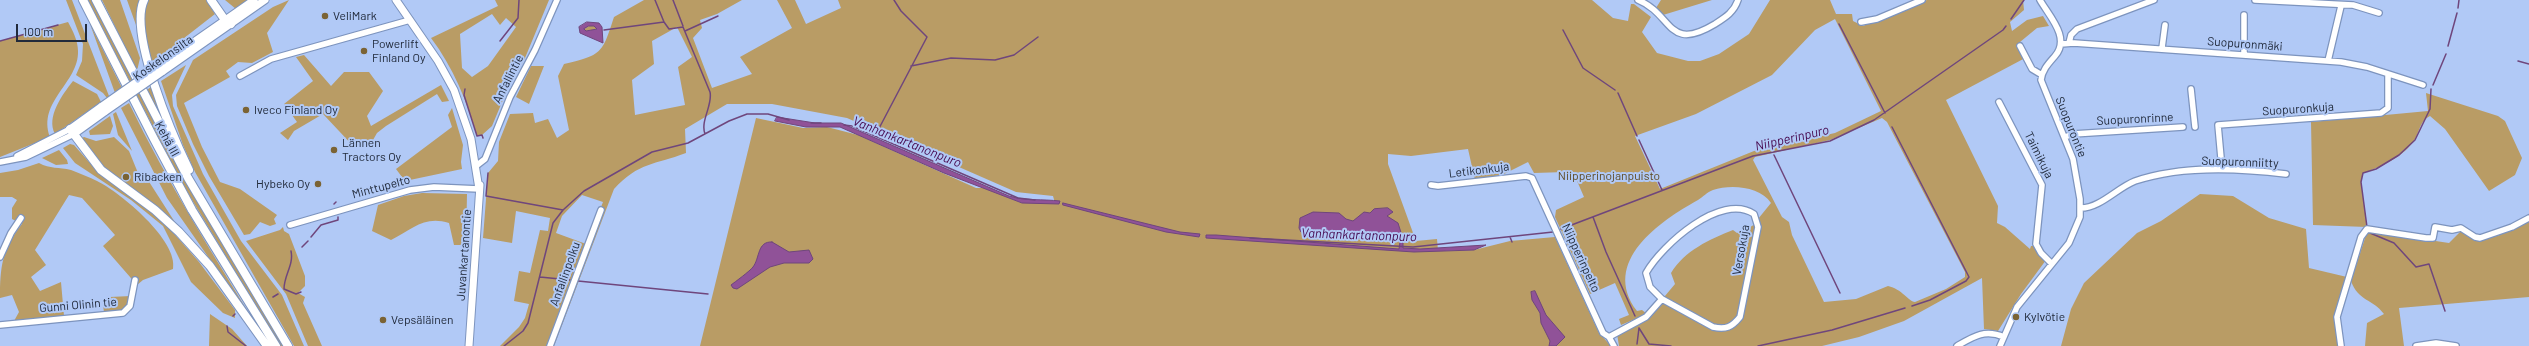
<!DOCTYPE html>
<meta charset="utf-8">
<style>
body{margin:0}
#map{position:relative;width:2529px;height:346px;overflow:hidden;background:#b1c9f6;font-family:Barlow,sans-serif}
canvas{display:block}
.scale{position:absolute;left:16px;top:24px;width:71px;height:18px;box-sizing:border-box;border:2px solid #212a3b;border-top:0;padding-left:5px;font-size:12px;line-height:14px;white-space:nowrap;color:#212a3b;-webkit-text-stroke:3px #b1c9f6;paint-order:stroke}
</style>
<div id="map">
<canvas width="2529" height="346"></canvas>
<div class="scale">100 m</div>
</div>
<script>
const ctx = document.querySelector('canvas').getContext('2d');
ctx.lineJoin = 'round';
function paint(path, color) {
  ctx.fillStyle = color;
  ctx.fill(path, 'evenodd');
}
function strokePath(path, color, width, dash) {
  ctx.strokeStyle = color;
  ctx.lineWidth = width;
  ctx.lineCap = dash ? 'butt' : 'round';
  ctx.setLineDash(dash || []);
  ctx.stroke(path);
}
function label(font, color, halo, rows, align = 'center') {
  ctx.font = font + ' Barlow,sans-serif';
  ctx.lineWidth = 4;
  ctx.setLineDash([]);
  ctx.textBaseline = 'middle';
  ctx.strokeStyle = halo;
  ctx.fillStyle = color;
  for (const [text, x, y, turn = 0] of rows) {
    ctx.save();
    ctx.translate(x, y);
    ctx.rotate((+turn || 0) * Math.PI / 180);
    ctx.textAlign = isNaN(turn) ? turn : align;
    if (halo) ctx.strokeText(text, 0, 0);
    ctx.fillText(text, 0, 0);
    ctx.restore();
  }
}
paint(new Path2D(`
 M66,0H72L109,96L107,98L103,93L76,75L82,61L83,44Z
 M88,0H92L187,184L283,346H280L183,185Z
 M102,0H120L140,58L137,71Z
 M127,0H140L136,25Z
 M147,0H206L215,14L179,42L170,55L153,66L143,25Z
 M225,0H250L236,9Z
 M289,0L267,33L273,52L252,63L238,62L226,71L230,77L184,103L202,147L220,182L240,189L277,215L274,219L276,224L270,226L260,222L250,234L244,235L209,176L193,144L177,106L176,95L193,60L273,7Z
 M495,0H549L525,58L505,95L492,126L482,135L477,136C467,101 453,67 431,38L498,6ZM492,14L500,25L506,18L516,27L488,66L472,77L462,68L460,34Z
 M644,0H742L717,14L700,20L702,28L693,38L712,88L752,74L740,57L792,28L777,0H795L806,24L841,8L838,0H1592L1613,18L1628,21L1631,4H1634L1651,17L1642,32L1657,53L1688,61H1700L1719,54L1749,34L1770,0H1830L1836,14H1852L1853,21L1863,26L1927,0H2023L2024,10L2010,22L2012,31L2027,20L2043,16L2049,26L2037,28L2020,42L2027,57L1946,100L1998,206L1997,223L2005,227L2030,249L2031,246H2034L2046,260L2021,294L1998,331L1984,329L1982,278L1904,321L1859,337L1822,346H1619L1617,334L1644,321L1675,284L1671,273C1684,251 1710,239 1733,230L1737,233L1758,223V219L1771,203C1760,186 1730,184 1713,190C1707,192 1703,197 1698,200C1660,221 1600,262 1637,311L1642,310L1647,314L1621,325L1619,319L1629,315L1615,283L1590,294L1555,217L1556,210L1584,197L1574,174L1565,172L1534,173L1528,162L1504,174L1475,180L1468,149L1411,156L1388,154V164L1416,241L1437,239L1438,251H1443L1474,250L1510,241L1555,237L1599,333L1611,346H700L756,118L803,128L827,127L858,135L976,188H984L1022,203H1055L1053,196L1016,192L847,118L772,104H727L685,129L686,153C654,165 639,162 614,189L554,346H500L519,327L525,318L529,304L514,301L519,271L530,273L540,230L548,231L550,218L516,211L512,243L483,238L488,173L498,161L499,142L510,114L533,113L535,123L548,119L557,138L569,130L558,76L564,64C602,55 602,54 614,17ZM1835,19L1881,111L1835,133L1754,151L1660,189L1635,136L1696,114L1772,75L1815,30ZM677,27L692,57L678,67L685,105L635,115L632,80L654,64L652,41ZM1882,118L1887,122L1965,272V277L1946,289L1915,302C1908,301 1902,289 1888,286L1856,299L1824,302L1792,235L1789,222L1782,217L1753,160L1755,157L1830,140ZM582,195L603,202L586,244L556,233L562,216Z
 M1661,0H1712L1663,15L1656,8Z
 M68,22C73,31 78,41 78,51C79,83 37,101 50,137L0,157V41Z
 M90,24L122,88L115,93Z
 M589,26H594L597,29L586,31L584,29Z
 M304,55L331,86L344,72H369L383,91L367,116L371,126L441,85L449,101L442,102L437,94L386,126L377,133L373,140L355,148L323,114L294,131L288,140L280,133L297,122L284,104L313,81L296,57Z
 M186,65L172,95L173,106L203,174L241,241L282,295L304,346H294L195,172L183,145L161,81Z
 M531,66H544L529,104L516,97Z
 M73,81L97,94L101,102L55,134C46,117 62,95 73,81Z
 M152,86L167,130L147,90Z
 M2426,93L2498,116L2505,121L2522,158L2515,175L2489,191L2445,129L2430,116C2420,121 2420,130 2415,139C2405,156 2381,167 2363,173L2361,182L2367,227L2313,225L2311,122L2428,111Z
 M129,103C167,182 214,256 260,331L167,198L121,108Z
 M452,108L463,145L461,162L462,169L405,181L396,169L452,127L448,115Z
 M116,112L132,151L118,135L113,114Z
 M110,116L113,126L110,134L90,135L89,131Z
 M84,137L96,141L114,137L129,151L138,173L146,177L178,227L106,170L80,139Z
 M70,144L74,145L96,170L163,221L199,262L235,310V318L223,313L191,282L163,226L131,200L75,163L63,148Z
 M59,150L67,160L68,164L56,165L42,158Z
 M39,163C50,169 59,167 71,170C79,173 89,177 97,181C120,192 179,241 173,269L143,280L137,285L103,246L115,235L82,198L69,195L35,250L46,265L31,277L40,291L61,282L64,316L14,321L19,312L12,295L0,298C0,267 2,249 22,224L12,219V208L17,200L12,197H0V173L18,170Z
 M422,193L467,194L466,245H454L449,223C425,215 412,229 391,240L372,231L378,205L404,196Z
 M2200,194L2233,196L2269,218L2306,229L2309,268L2347,277L2335,316L2339,346H2061L2071,309L2084,283L2137,233L2161,221Z
 M2529,221V297L2399,308L2404,346H2365L2367,323L2384,314C2373,299 2358,301 2351,281L2366,235L2369,231L2449,243L2461,231C2466,234 2469,238 2475,239C2487,243 2518,227 2529,221Z
 M283,227L284,231L289,234L305,276V286L298,293L305,297L303,303L322,346H308L286,294L246,241L280,230Z
 M131,296C127,314 120,311 104,312L103,305H110V297Z
 M210,314L232,329L247,346H209Z`), '#b99c65');
const water = new Path2D(`
 M587,22L599,23L602,27L603,43L580,33L579,27ZM589,26H594L597,29L586,31L584,29Z
 M777,117L815,123H841L1009,196C1026,201 1042,199 1060,201L1059,204L1022,203L944,173L840,127H806L775,121Z
 M1063,203L1180,232L1200,234L1199,237L1166,232L1063,205Z
 M1388,208L1393,212L1387,216L1398,223L1403,239V248L1420,249L1486,245L1474,250L1414,252L1206,238V235H1216L1399,249L1400,242L1395,239L1345,238L1301,232L1299,228L1300,218L1313,212L1339,213L1346,219L1353,221L1364,212L1370,213L1374,209Z
 M772,242L789,252L809,250L813,259L809,263H784L770,267L737,289L733,288L731,285C735,282 750,271 753,267C760,258 757,241 772,242Z
 M1535,291L1546,315L1565,337L1556,346H1549L1550,341L1541,323L1540,313L1532,300L1531,292Z`);
paint(water, '#905298');
strokePath(water, '#6f467c', 1);
strokePath(new Path2D(`
 M655,0L664,22
 M673,0L683,26
 M2458,8L2459,0
 M2011,19L2024,0
 M1839,24L1885,113
 M604,30L664,22L669,29L683,27L710,92C713,105 700,121 705,134
 M1563,30L1583,68L1615,90
 M685,31L718,16
 M0,41L58,25
 M500,41L518,18L519,0
 M2448,46L2457,13
 M2518,61L2529,64
 M911,66L951,58L995,60L1014,55L1038,37
 M2433,85L2446,54
 M465,89L464,95L477,136L482,135L483,138
 M1618,93L1637,136
 M811,123H821
 M844,125L852,126L1018,198L1035,200
 M1892,127L1969,277L1966,281L1930,300L1912,306
 M875,136L927,37L901,11L894,0
 M1639,140L1662,190
 M1774,155L1840,293
 M488,173L486,196L563,210
 M334,204L336,202
 M1593,217L1606,252L1635,316
 M2367,227L2361,182L2363,173L2376,169L2399,155L2415,140L2430,109L2431,89
 M1561,229L1753,156L1830,141L1874,120L2003,30L2006,26
 M2370,233L2394,243L2416,267L2429,264L2445,311
 M311,237L321,225L338,220V217
 M1510,237L1512,242
 M1250,238L1413,247L1553,232
 M302,247L308,241
 M291,251C294,265 284,275 284,289L296,294L301,292
 M540,277L570,280
 M578,281L708,294
 M273,297L278,294
 M233,316L235,314
 M227,326L228,332L246,346
 M1639,328L1649,344L1671,346
 M1637,344L1639,328
 M504,346L523,331L528,323L553,223L563,210L584,191L652,152L688,143L729,121L747,114H768L789,120
 M1758,346L1832,330L1905,308`), '#6f467c', 1.5);
const minor = new Path2D(`
 M1638,0C1673,14 1667,53 1715,24C1726,17 1734,12 1738,0
 M2255,0L2353,5L2379,13
 M2244,15V55
 M1861,22L1877,19L1922,0
 M2069,43L2071,35L2077,29L2154,0
 M2061,44L2074,43L2341,62L2367,67L2423,85
 M2020,46L2032,69L2042,75
 M2162,48L2165,25
 M2328,61L2341,6
 M240,76L271,59L410,20
 M2191,89L2195,127
 M1999,102L2042,185L2036,244L2041,253L2051,263
 M2065,137L2073,134L2183,127
 M17,156L70,129
 M0,162L26,157L74,134
 M476,166L485,159L510,97L535,50L557,0
 M2222,169L2218,125L2381,113L2388,108V74
 M1431,185L1438,186L1526,176L1532,178L1603,333L1609,337L1614,346
 M2081,208C2100,208 2117,188 2135,181C2182,165 2238,168 2286,174
 M290,225L410,190L434,187L479,189
 M0,257L11,233L21,218
 M0,325L123,313L130,306L135,280
 M1609,337L1646,317L1662,299L1650,287L1646,273C1662,245 1721,192 1754,214L1758,227L1740,317C1732,327 1726,330 1713,327L1662,299
 M550,346L601,210
 M1957,346C1974,336 1985,329 2004,337
 M2000,346L2017,307L2069,243L2080,217V199L2073,159L2041,80C2042,70 2049,63 2055,56C2071,38 2049,16 2040,0
 M2341,346L2337,317L2361,237L2367,229L2426,238H2433L2435,227L2452,230L2461,228L2475,237L2480,238L2512,227L2529,218
 M2416,346L2436,343L2456,346`);
const major = new Path2D(`
 M396,0L438,61L454,90L471,139L479,189
 M159,66L254,0
 M162,72L265,0
 M70,129L102,106
 M74,134L106,111
 M469,346L480,185`);
const highway = new Path2D(`
 M83,0L154,139L192,210L276,346
 M96,0L188,178L288,346
 M144,0C128,33 173,137 189,170
 M211,0L225,20L231,24
 M70,129L101,170L155,210L179,232L210,266L267,346`);
strokePath(minor, '#7d94be', 8);
strokePath(major, '#7d94be', 9);
strokePath(highway, '#7d94be', 10);
strokePath(minor, '#fff', 5.5);
strokePath(major, '#fff', 7);
strokePath(highway, '#fff', 8);
const majorBridge = new Path2D(`
 M102,106L159,66
 M106,111L162,72`);
strokePath(majorBridge, '#7d94be', 9, []);
strokePath(majorBridge, '#fff', 7);
for (const [x, y, r, color] of [
 [325,16,4,"#7b6334"],
 [364,51,4,"#7b6334"],
 [246,110,4,"#7b6334"],
 [334,150,4,"#7b6334"],
 [126,177,4,"#7b6334"],
 [318,184,4,"#7b6334"],
 [2016,317,4,"#7b6334"],
 [383,320,4,"#7b6334"]
]) {
  const dot = new Path2D();
  dot.arc(x, y, r, 0, 2 * Math.PI);
  ctx.fillStyle = color;
  ctx.fill(dot);
  strokePath(dot, '#b1c9f6', 1.5);
}
label('12px', '#212a3b', '#b1c9f6', [
 ["VeliMark",333,16],
 ["Powerlift",372,44],
 ["Finland Oy",372,58],
 ["Iveco Finland Oy",254,110],
 ["Lännen",342,143],
 ["Tractors Oy",342,157],
 ["Ribacken",134,177],
 ["Hybeko Oy",310,184,"right"],
 ["Kylvötie",2024,317],
 ["Vepsäläinen",391,320]
], 'left');
label('12px', '#212a3b', '#b1c9f6', [
 ["Suopuronmäki",2245,44,4],
 ["Koskelonsilta",163,58,-35],
 ["Anfallintie",508,79,-63],
 ["Suopuronkuja",2298,109,-4],
 ["Suopuronrinne",2135,119,-3],
 ["Suopurontie",2071,127,68],
 ["Kehä III",167,139,62],
 ["Taimikuja",2039,155,64],
 ["Suopuronniitty",2240,162,2],
 ["Letikonkuja",1479,170,-7],
 ["Minttupelto",381,187,-15],
 ["Versokuja",1741,250,-80],
 ["Juvankartanontie",464,255,-86],
 ["Niipperinpelto",1581,258,65],
 ["Anfallinpolku",565,274,-70],
 ["Gunni Olinin tie",78,305,-5]
]);
label('12px', '#5e4a22', '#b1c9f6', [
 ["Niipperinojanpuisto",1609,176]
]);
label('italic 13px', '#47094f', '#b1c9f6', [
 ["Niipperinpuro",1792,138,-13],
 ["Vanhankartanonpuro",907,142,22],
 ["Vanhankartanonpuro",1359,235,2]
]);
</script>
